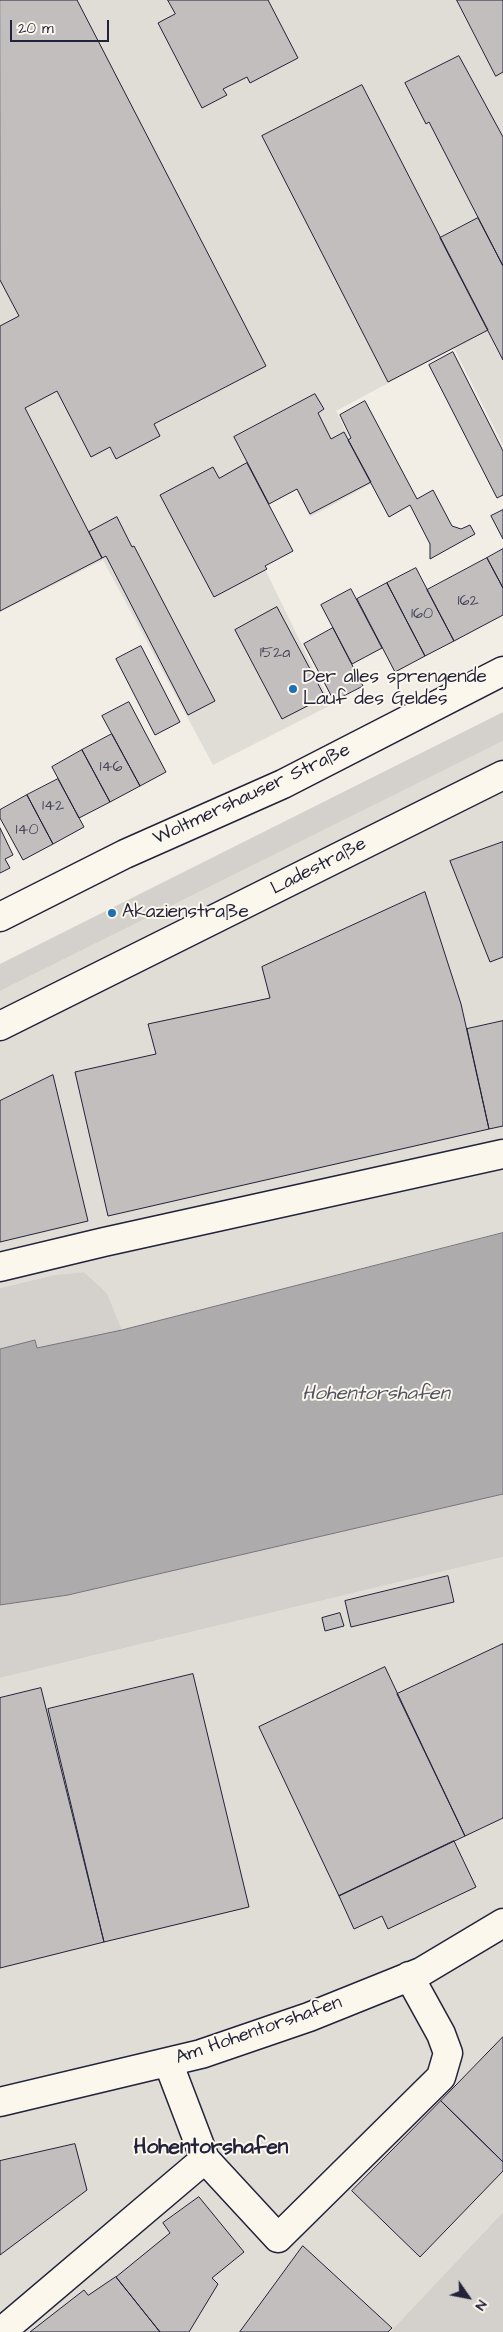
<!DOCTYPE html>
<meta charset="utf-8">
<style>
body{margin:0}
#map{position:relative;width:503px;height:2332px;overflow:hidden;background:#f2eee5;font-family:"Architects Daughter",sans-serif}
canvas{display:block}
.north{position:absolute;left:443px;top:2272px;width:50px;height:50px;-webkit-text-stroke:4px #fbf7ec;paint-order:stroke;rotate:123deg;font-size:14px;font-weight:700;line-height:20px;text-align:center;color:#22223b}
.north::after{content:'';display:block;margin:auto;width:18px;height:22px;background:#22223b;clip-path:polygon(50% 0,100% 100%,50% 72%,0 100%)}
.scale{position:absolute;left:10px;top:20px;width:99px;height:22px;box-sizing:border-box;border:2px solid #22223b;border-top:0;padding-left:6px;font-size:15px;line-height:18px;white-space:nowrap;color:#22223b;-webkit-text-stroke:4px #fbf7ec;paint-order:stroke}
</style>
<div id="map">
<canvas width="503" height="2332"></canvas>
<div class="north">N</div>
<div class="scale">20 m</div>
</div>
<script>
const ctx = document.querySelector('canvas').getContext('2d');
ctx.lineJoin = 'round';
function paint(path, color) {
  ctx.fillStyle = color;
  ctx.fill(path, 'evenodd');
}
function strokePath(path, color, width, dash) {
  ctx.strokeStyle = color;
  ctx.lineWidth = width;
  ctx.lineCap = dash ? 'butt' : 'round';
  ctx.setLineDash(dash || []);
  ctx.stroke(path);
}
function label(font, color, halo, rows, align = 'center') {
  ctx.font = font + ' "Architects Daughter",sans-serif';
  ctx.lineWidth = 4;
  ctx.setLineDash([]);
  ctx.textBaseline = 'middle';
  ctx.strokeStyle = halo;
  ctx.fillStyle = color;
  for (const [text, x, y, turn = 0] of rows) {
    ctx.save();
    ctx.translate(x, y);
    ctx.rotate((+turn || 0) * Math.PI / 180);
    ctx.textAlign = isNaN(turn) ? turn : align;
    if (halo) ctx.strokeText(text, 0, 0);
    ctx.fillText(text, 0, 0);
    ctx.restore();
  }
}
paint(new Path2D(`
 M0,0H503V445L454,348L336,411L371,484L310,517L296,489L267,504L263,565L331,705L213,765L103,560L0,612Z
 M503,741V1233L122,1330L107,1293L84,1272L54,1275L0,1288V991Z
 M503,1557V2212L390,2332H0V1678Z`), '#e0dcd6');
paint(new Path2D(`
 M503,712V741L0,991V964Z
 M84,1272L107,1293L122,1330L37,1348L35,1340L0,1349V1288L54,1275Z
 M503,1494V1557L0,1678V1605L68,1595Z
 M503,2212V2332H390Z`), '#d4d1cc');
const water = new Path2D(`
 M503,1233V1494L68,1595L0,1605V1349L35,1340L37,1348L122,1330Z`);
paint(water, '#aeabad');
strokePath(water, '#76747f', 1);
const building = new Path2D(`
 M0,0H77L266,366L154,424L160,436L116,459L110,447L91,457L57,391L25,408L102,558L0,611V326L19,316L0,280Z
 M168,0H268L298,58L250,83L247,77L223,89L227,95L202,108L158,23L175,14Z
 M457,0H503V72L496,76Z
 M459,56L503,137V266L429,122L426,124L405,83Z
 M362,85L488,330L388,382L262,136Z
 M478,218L503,266V360L440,238Z
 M453,352L503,451V495L497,498L429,365Z
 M315,394L324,409L318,413L331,439L344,432L371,482L310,514L297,489L269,504L234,437Z
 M365,401L417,499L433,490L452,526L461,529L470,525L475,534L430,559V544L410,505L389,517L348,440L351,438L340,415Z
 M247,463L293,551L265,566L267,569L214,597L160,495L213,467L219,478Z
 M503,510V539L491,516Z
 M117,517L132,547L134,546L215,701L188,715L106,556L102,558L89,532Z
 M503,549V588L487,558Z
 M487,558L503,588V615L454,641L427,590Z
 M416,568L454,641L425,656L387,583Z
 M387,583L425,656L395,672L357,599Z
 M351,589L382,648L352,664L321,605Z
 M277,607L325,697L282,719L235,630Z
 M333,628L363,686L334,701L304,644Z
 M141,646L180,722L155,735L116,659Z
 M129,702L166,772L140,786L102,716Z
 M112,734L140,786L110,802L82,750Z
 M82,750L110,802L79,818L52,767Z
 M58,779L84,827L53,844L27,795Z
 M27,795L53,844L23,860L0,818V810Z
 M0,828L13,855L5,859L10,868L0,873Z
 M503,842V957L490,962L450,861Z
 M425,892L461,1004L489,1129L108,1216L75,1072L156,1054L148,1024L270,998L262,967Z
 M503,1021V1126L489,1129L467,1029Z
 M53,1075L88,1221L0,1242V1101Z
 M448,1576L454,1602L351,1627L345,1601Z
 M340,1613L344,1626L325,1631L322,1618Z
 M503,1644V1818L465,1836L397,1694Z
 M385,1667L465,1836L339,1896L259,1727Z
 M193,1674L249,1907L104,1942L48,1709Z
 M41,1688L104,1942L0,1968V1698Z
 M454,1841L476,1887L388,1929L382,1916L354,1929L339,1896Z
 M503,2037V2162L441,2101Z
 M441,2101L503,2162V2171L420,2257L352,2191Z
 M75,2144L87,2190L0,2255V2161Z
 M199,2197L244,2252L212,2278L218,2284L189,2332H160L116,2277L170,2233L163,2223Z
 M303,2246L392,2328L388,2332H240Z
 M116,2277L160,2332H30L84,2290L88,2295Z`);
paint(building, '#c2bebe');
strokePath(building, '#22223b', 1);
const minor = new Path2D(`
 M0,917L125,854L283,784L503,671
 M0,1026L503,775
 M0,1267L104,1242L503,1154
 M168,2062L205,2159L278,2238L441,2077L448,2053L441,2034L409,1976
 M0,2102L201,2054L309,2017L421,1972L503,1923
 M1,2332L205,2159`);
strokePath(minor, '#22223b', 31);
strokePath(minor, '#fbf7ec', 28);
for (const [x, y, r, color] of [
 [293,689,5,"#1f6fb2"],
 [112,913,5,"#1f6fb2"]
]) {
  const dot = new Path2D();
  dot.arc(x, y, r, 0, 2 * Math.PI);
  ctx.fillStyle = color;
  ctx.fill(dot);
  strokePath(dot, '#fbf7ec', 2);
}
label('16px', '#4a495c', null, [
 ["162",468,602],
 ["160",422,615],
 ["152a",275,654],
 ["146",111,768],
 ["142",53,807],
 ["140",27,831]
]);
label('19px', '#22223b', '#fbf7ec', [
 ["Der alles sprengende",303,678],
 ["Lauf des Geldes",303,700],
 ["Akazienstraße",122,913]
], 'left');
label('19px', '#22223b', '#fbf7ec', [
 ["Woltmershauser Straße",252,795,-25],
 ["Ladestraße",319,867,-27],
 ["Am Hohentorshafen",259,2031,-19]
]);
label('italic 20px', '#535263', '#fbf7ec', [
 ["Hohentorshafen",376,1395]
]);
label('bold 21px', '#22223b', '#fbf7ec', [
 ["Hohentorshafen",211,2149]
]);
</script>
